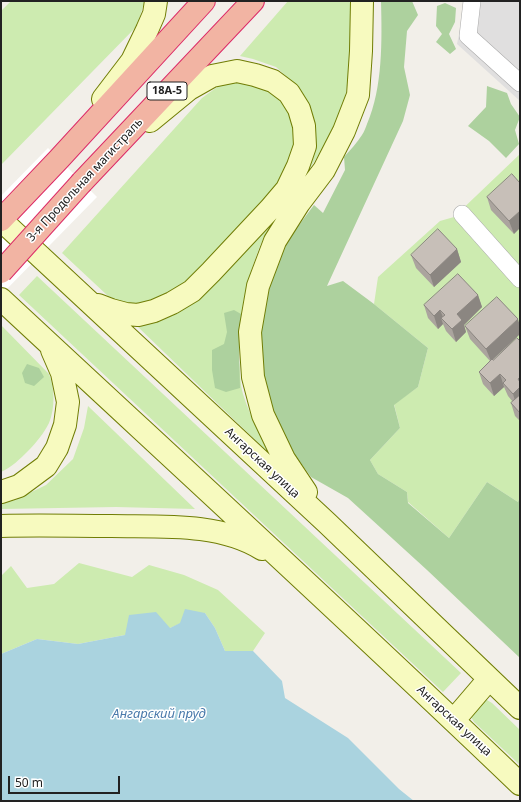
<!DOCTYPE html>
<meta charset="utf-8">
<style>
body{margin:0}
#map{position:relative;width:521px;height:802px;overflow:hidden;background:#f2efe9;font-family:"Noto Sans",sans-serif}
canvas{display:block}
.frame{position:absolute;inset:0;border:2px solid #222;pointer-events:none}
.scale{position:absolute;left:8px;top:776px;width:112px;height:18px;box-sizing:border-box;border:2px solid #222;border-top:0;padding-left:5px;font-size:12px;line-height:14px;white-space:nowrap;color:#222;-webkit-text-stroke:3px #fff;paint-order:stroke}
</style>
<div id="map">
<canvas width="521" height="802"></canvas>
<div class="frame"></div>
<div class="scale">50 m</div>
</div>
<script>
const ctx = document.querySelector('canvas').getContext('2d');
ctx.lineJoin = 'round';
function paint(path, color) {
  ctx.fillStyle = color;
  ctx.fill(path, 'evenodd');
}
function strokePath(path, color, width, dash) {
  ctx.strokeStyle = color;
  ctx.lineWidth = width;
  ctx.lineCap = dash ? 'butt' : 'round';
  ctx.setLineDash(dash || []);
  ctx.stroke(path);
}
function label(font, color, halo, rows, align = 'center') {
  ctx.font = font + ' "Noto Sans",sans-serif';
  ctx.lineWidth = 3;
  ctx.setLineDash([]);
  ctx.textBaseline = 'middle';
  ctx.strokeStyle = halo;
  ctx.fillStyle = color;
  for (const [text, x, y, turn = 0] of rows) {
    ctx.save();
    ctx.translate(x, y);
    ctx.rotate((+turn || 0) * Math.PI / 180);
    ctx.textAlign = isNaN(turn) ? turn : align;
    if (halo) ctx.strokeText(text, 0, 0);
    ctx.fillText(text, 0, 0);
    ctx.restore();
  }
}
paint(new Path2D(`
 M466,1H520V101L457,44Z`), '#e0dfdf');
paint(new Path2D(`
 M11,1H144V3L137,26L1,165V11Z
 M288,1H351C351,38 352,93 336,126C333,132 329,138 325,144C308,174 286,201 268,230C263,238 259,248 256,257C243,291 238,325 239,361C240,371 240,384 243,394C251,419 262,439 277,461L138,327L163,320L185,308L295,190L297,86L276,67L253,59L240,56Z
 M240,81L258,85L275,95L286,105L293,118L298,142L285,175L238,231L185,282L169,296L142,305L119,302L108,296L62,253L202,98L220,85Z
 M520,154V496L518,502L487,482L449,538L408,502L407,492L378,474L370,460L400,428L394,404L418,387L428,348L374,304L378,277L440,221L454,217Z
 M37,276L461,673L443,692L19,295Z
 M1,325L49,374C55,389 55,408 49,423C44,433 36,443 28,451C20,459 12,467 1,472Z
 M88,406L195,509L116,507L1,509V502L15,500L46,485L73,459L84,428Z
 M79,563L132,577L149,565L184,575L218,590L265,633L253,651H225L215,628L205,613L170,628L125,635L78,644L37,639L1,654V576L11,566L27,588L54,584Z
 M481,700H487L492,703L520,730V765L474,722L471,717Z`), '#cdebb0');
paint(new Path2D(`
 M381,1H412L418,15L407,31L404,67L410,95L403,121L327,286L343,281L374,304L428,348L418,387L394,405L400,428L370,460L378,474L407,492L408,503L449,538L487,482L518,502L520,496V658L427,570L348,498L311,477L297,458L281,433L269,399L260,354L261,306L275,261L290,237L314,205L323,213L345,170L344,157C350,150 357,143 362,135C364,132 366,127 367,124C383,87 382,40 381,1Z
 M445,3L456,8L455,22L449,34L456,49L450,54L436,42L442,34L436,26L437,6Z
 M487,86L507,93L511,104L520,117L515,130L519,144L506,158L489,141L468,126L486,107Z
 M234,310L241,314L239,349L240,388L226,392L215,388L212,370V350L224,344L227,332L224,313Z
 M27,364L39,368L44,377L34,386L25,383L22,373Z`), '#add19e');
paint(new Path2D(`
 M185,609L205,613L215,628L225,651H253L282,681L285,698L348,738L399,789L414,801H1V654L37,639L78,644L125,635L129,615L156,612L170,628L180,623Z`), '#aad3df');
paint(new Path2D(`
 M48,148L97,197L1,295V196Z`), '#fff');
const minor = new Path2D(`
 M472,1L468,36L520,83
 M462,214L520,279`);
const secondary = new Path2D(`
 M103,99L132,61L147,30L154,14L156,1
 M1,220L327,523L520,708
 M1,299C174,460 349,620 520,784
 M98,305L111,310L126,314L138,315L154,311L172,303L192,291L211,272L270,209L287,189L298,166L305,146L304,126L299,109L289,93L273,81L255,75L237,71L212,76L189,89L150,121
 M1,492L19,486L46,466L57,448L65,425L68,402L62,373L52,350
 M306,492L284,459L263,415L253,377L250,332L258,286L275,241L299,203L324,170L344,131L358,95L361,51L362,1
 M1,526C38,525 74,526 111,526C159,527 219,522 262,549
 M454,720L489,679`);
const trunk = new Path2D(`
 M82,182L253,1
 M1,220L59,159L204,1`);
strokePath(minor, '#a9a9a9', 18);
strokePath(secondary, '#707d05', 24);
strokePath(trunk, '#dc2a67', 24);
strokePath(minor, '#fff', 17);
strokePath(secondary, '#f7fabf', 22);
strokePath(trunk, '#f2b4a3', 22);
const trunkBridge = new Path2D(`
 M1,272L82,182`);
strokePath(trunkBridge, '#dc2a67', 24, []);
strokePath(trunkBridge, '#f2b4a3', 22);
paint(new Path2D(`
 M520,183L514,234L491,210L487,197Z
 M457,249L461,262L434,287L416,268L411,255Z
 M478,295L482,307L464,325L466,332L456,342L446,331L443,324L438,329L428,318L424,305Z
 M465,326H520V334L493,360L520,341V421L515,416L511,403L513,402L508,396L504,387L494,396L483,384L479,372L490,361L470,339Z`), '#aba49e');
paint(new Path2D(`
 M520,211V228L514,234L509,221Z
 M457,249L461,262L434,287L430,275Z
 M478,295L482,307L464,325L466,332L456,342L452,329L457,314Z
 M440,310L445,322L441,318L443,324L438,329L434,316Z
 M518,319L520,326V334L491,361L486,349Z
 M500,374L504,387L494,396L490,383Z
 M520,387V405L517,407L513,394Z`), '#8b8681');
const building = new Path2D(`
 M512,174L520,183V211L509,221L487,197Z
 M438,229L457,249L430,275L411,255Z
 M458,274L478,295L457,314L462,320L452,329L441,318L445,315L440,310L434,316L424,305Z
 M497,297L518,319L486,349L465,326Z
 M517,338L520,341V377L518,379L520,382V387L513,394L503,383L506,380L500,374L490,383L479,372L492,359L493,360Z
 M520,395V413L511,403Z`);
paint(building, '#c7bfb8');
strokePath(building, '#8b8681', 1);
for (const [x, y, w] of [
 [167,91,40]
]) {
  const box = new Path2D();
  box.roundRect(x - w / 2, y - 9, w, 18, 3);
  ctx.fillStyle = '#fff';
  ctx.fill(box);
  strokePath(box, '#222', 1);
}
label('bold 11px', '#222', null, [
 ["18А-5",167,91]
]);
label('12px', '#222', '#fff', [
 ["3-я Продольная магистраль",85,180,-47],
 ["Ангарская улица",262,463,43],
 ["Ангарская улица",454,721,43]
]);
label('italic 13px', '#4a7aab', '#fff', [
 ["Ангарский пруд",159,714]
]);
</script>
